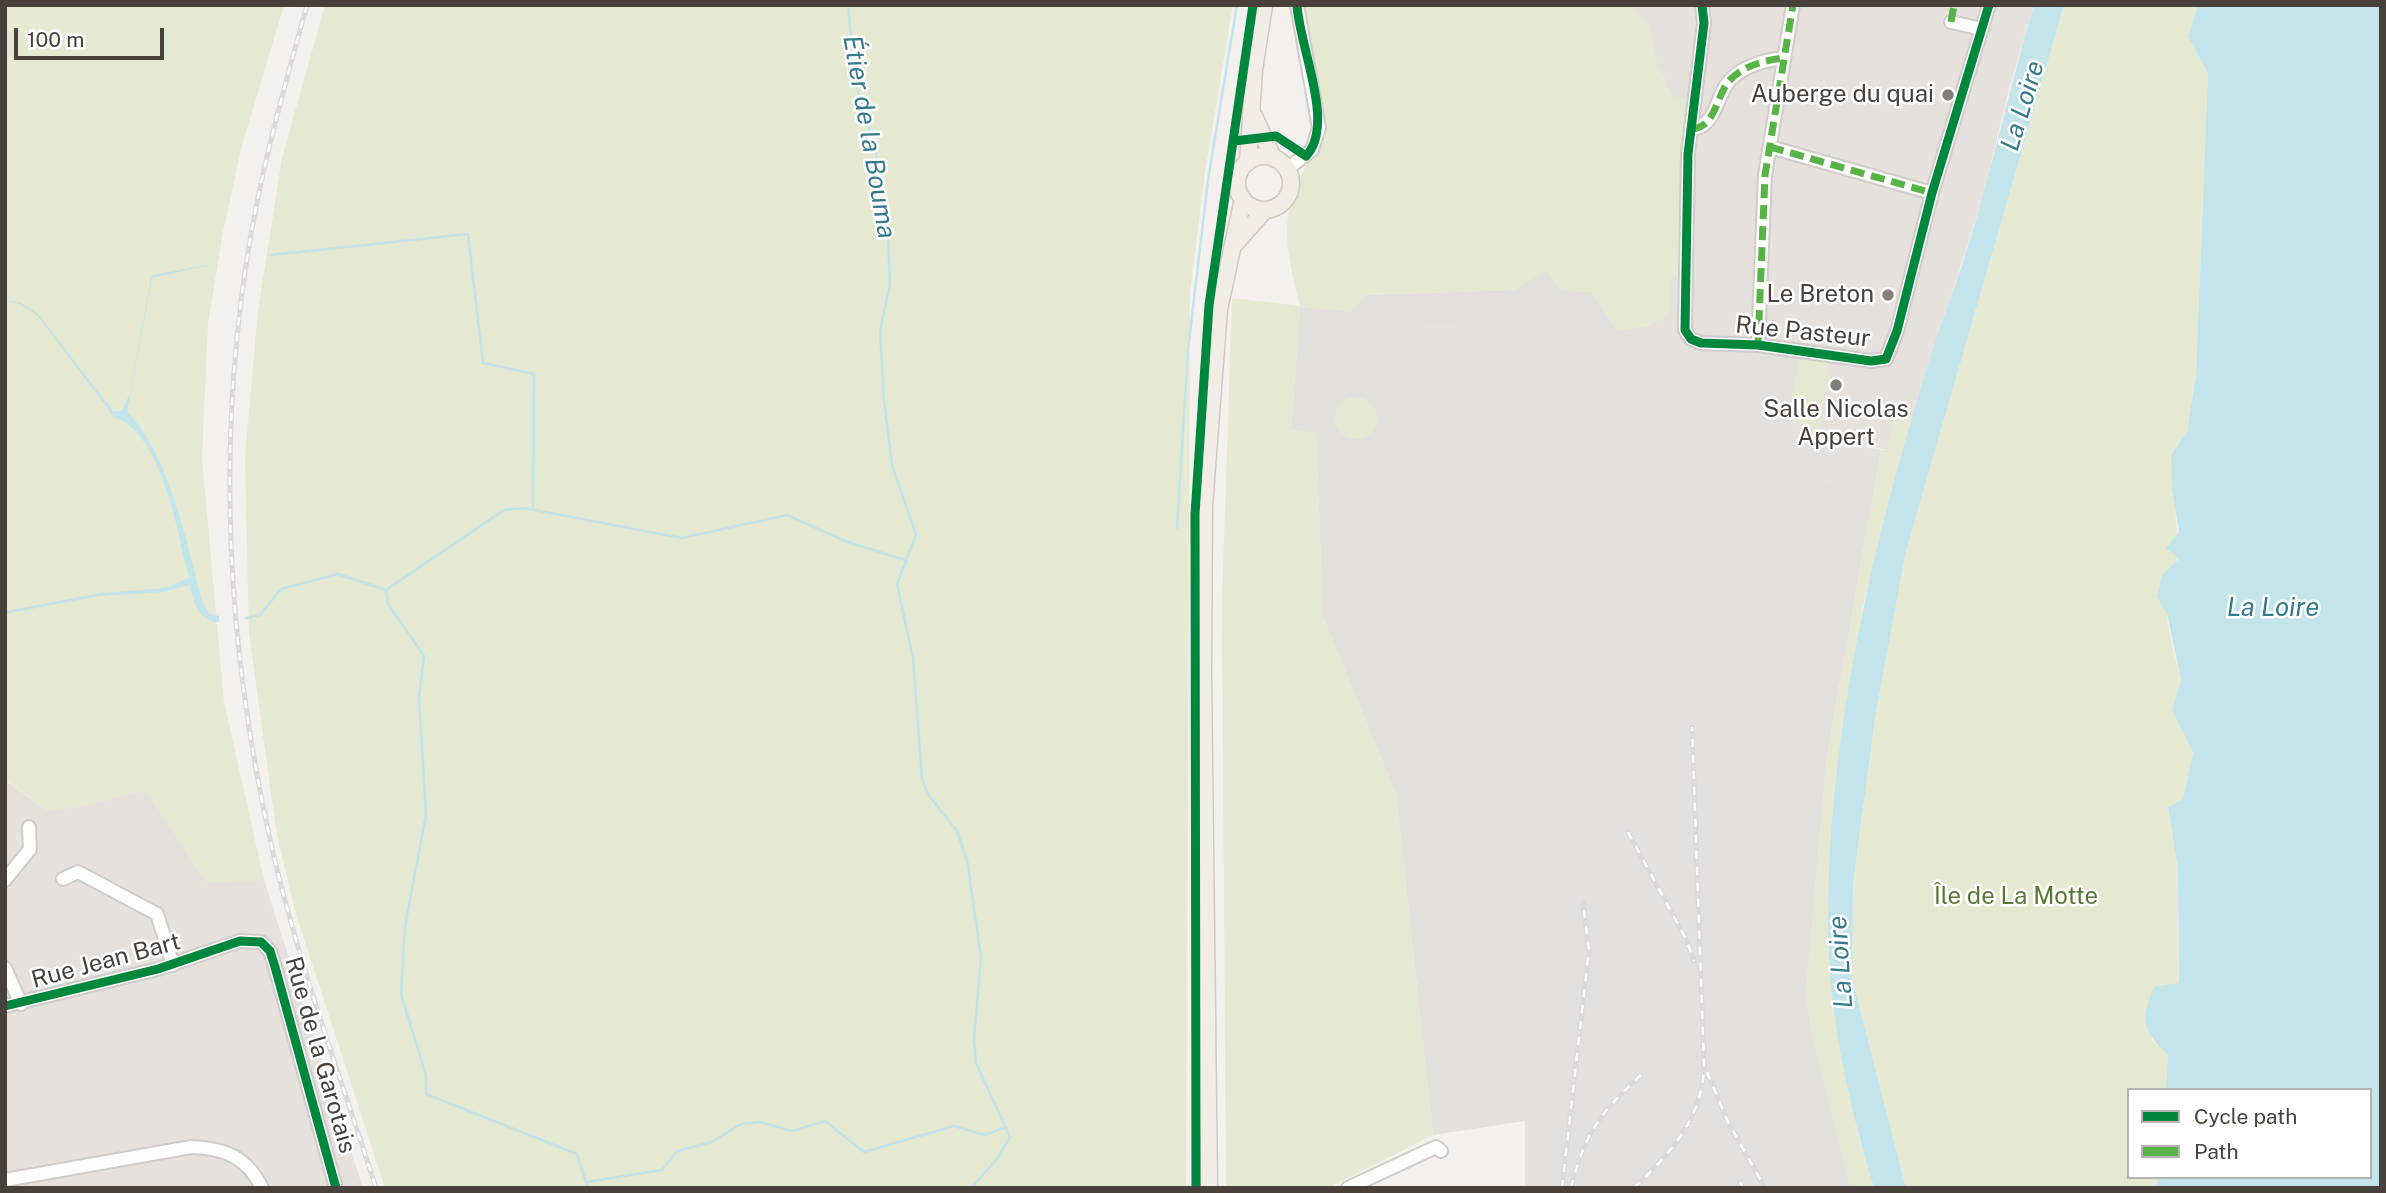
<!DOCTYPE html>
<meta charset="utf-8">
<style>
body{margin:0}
#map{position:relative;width:2386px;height:1193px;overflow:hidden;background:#f3f0ee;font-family:"Public Sans",sans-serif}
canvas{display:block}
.frame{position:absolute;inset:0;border:7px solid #48403a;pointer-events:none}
.legend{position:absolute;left:2127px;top:1088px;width:245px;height:91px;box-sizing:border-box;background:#fff;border:2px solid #b6b3b0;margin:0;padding:9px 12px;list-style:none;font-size:21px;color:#48403a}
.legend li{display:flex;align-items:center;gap:14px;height:35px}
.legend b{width:35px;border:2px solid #b6b3b0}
.scale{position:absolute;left:14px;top:28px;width:150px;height:32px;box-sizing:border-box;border:4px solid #48403a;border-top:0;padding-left:9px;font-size:21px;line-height:24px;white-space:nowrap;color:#48403a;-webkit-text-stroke:5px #fff;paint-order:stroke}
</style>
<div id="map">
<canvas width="2386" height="1193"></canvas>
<div class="frame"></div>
<ul class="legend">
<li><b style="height:9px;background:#00873e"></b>Cycle path</li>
<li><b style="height:9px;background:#57b346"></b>Path</li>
</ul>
<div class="scale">100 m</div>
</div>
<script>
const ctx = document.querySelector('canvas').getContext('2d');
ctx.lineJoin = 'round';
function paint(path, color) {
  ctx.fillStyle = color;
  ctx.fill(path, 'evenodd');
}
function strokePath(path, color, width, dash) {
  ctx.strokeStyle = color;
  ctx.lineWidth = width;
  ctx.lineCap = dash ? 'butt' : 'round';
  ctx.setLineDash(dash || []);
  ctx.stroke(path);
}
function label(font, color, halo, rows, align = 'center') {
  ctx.font = font + ' "Public Sans",sans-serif';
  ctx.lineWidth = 5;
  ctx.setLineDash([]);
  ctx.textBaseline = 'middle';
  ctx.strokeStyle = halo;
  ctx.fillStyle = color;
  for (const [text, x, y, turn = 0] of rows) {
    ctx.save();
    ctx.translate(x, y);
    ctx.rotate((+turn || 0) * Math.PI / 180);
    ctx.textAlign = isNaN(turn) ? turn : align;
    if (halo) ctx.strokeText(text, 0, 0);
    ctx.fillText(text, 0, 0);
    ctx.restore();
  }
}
paint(new Path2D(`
 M1628,5H2034L2010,85L1984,193L1913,417L1897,411L1887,450L1794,434L1792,394L1799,358L1756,349L1675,350L1658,343L1647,326L1669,315V278L1679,274L1687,99L1674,100L1657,65L1649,26Z
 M5,780L47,810L84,806L146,790L207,882L264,880L363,1188H5Z`), '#e6e1dd');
paint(new Path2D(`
 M1543,271H1548L1560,290L1592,292L1617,330L1647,326L1658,342L1675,349H1756L1800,358L1792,394L1794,434L1881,450L1827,757L1806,992L1812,1035L1851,1188H1525V1121L1433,1135L1396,794L1323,617L1316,433L1291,430L1300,307L1324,308L1366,295L1514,290Z`), '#e4e0de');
paint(new Path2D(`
 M5,5H284L241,149L223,232L208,324L202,458L224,702L264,880L207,882L146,790L84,806L47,810L5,779Z
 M325,5H1233L1204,179L1190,293L1186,1188H385L294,908L276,829L249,633L245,457L258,311L282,158Z
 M1303,5H1628L1649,25L1657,65L1674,100L1687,98L1679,274L1669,278V315L1647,326L1617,330L1592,292L1560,291L1547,271L1514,290L1366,295L1351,312L1300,307L1291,430L1316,433L1323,617L1396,794L1433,1135L1328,1188H1226L1222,602L1232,298L1300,306C1288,257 1278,222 1301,175C1313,149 1322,161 1324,123Z
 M2064,5H2198L2188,37L2208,73L2196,374L2187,432L2171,455L2179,559L2162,575L2169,632L2181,680L2172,710L2193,752L2183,799L2168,808L2178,870L2179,984L2151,1039L2168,1055L2166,1090H2129V1177H2158L2156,1188H1906L1852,978L1853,884L1875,718L1906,551Z
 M1800,358L1829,362L1820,427L1793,423L1792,394Z
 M1335 418a21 21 0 1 1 42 0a21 21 0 1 1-42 0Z
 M1897,410L1913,417L1862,610L1836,794L1830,886L1831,974L1841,1048L1860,1142L1874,1188H1851L1812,1035L1806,992L1827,757L1881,450L1887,449Z`), '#e5e9d1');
paint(new Path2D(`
 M1996,5H2015L1912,366L1900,363L1959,134Z
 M1580,302L1589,331L1508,330L1502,303Z
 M1424,323L1483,326L1482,350L1454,349V337L1424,336Z
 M1856,369L1866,372L1867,378L1860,429L1847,427Z
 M1299,390L1312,391L1314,415L1298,414Z
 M1826,441L1879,450L1871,501L1856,498L1857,489L1819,483Z
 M1775,569L1795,572L1791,604L1775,610Z
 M1720,814V838L1727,849L1734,845L1751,817L1765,827L1748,857L1740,863L1725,866L1706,854L1702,841V815Z
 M1660,922L1681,965L1636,988H1628L1620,983L1606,949Z
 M1521,942L1562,1019L1540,1031L1499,953Z
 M1501,962L1521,1002L1486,1019L1472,992L1478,988L1474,980Z
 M1482,1022L1507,1075L1514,1076L1526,1099L1476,1123L1437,1048Z
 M1730,1133L1739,1148L1729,1170L1708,1188H1685L1678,1180Z`), '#e4e1df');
paint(new Path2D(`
 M2034,5H2064L1906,551L1875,718L1853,884L1852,978L1906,1188H1874C1849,1106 1829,1016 1828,930C1827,740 1871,548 1927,368C1939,327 1956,287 1968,246C1993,167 2010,85 2034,5Z
 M2198,5H2381V1188H2156L2158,1177H2370V1090H2166L2168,1055C2142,1031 2140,1019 2154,987L2179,983L2178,870L2168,807L2183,799L2193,752L2172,710L2181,680L2167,613L2157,597L2162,575L2179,559L2166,548L2179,532L2172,489L2171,455L2187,432L2196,374L2208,73L2188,37Z
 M218,263L152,278L127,411C169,455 187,543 202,601L209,614L219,616V622C199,622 193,602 190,585L163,592L100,596L5,614V611L101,593L166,588L189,578C177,532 163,434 114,417L38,316L20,304L5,301L20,302L38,314L113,411H122L130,393L151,278L153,275Z`), '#c3e4eb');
strokePath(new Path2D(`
 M848,5L855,82L876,152L888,238L890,284L880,331L884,401L892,465L916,535L897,584L913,658L922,779L928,794L957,831L967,860L981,958L974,1039L976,1063L1010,1137L997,1159L971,1188
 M271,255L468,234L483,363L534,374L533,510
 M1177,528L1188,350L1208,180L1237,5
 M386,590L504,510L524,508L682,538L787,515L845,541L905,560
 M246,618L260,615L281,589L338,574L386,590L388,604L424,656L419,697L426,815L405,926L401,994L426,1075V1094L577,1154L588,1188
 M587,1182L662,1170L677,1151L712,1142L741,1124L760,1122L792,1131L825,1121L864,1152L954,1126L985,1135L1006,1127`), '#c3e4eb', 2.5);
const minor = new Path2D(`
 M1702,5L1704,23L1688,154L1685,330L1691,339L1701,343L1758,345L1871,361L1886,359L1897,331L1932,193L1989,5
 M1951,22L1982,29
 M1693,129C1718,125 1716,92 1732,78C1746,65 1766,60 1784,58
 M1770,147L1932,193
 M1287,169L1312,150L1319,128L1297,5
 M1758,345L1765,175L1793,5
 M63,879L78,872L157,914L173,965
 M5,880L30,849L29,827
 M5,968L21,1004
 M5,1006L158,969L240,941L261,942L270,951L275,967L336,1188
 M5,1180L191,1147C225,1148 247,1157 262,1188
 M1348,1188L1436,1147L1441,1151`);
const major = new Path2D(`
 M1254,116L1273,158
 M1237 183a27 27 0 1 1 54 0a27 27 0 1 1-54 0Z
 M1248,162L1254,70L1264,5
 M1235,244L1265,210
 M1209,1188L1203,673L1204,506L1219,309L1243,199`);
strokePath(minor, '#cfccca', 16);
strokePath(major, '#d3c8be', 19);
strokePath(minor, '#fdfdfc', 12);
strokePath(major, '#f1ece6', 16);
const rail = new Path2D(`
 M307,5C283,91 259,177 246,265C217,458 228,649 270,839C296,957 339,1072 376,1188
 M1628,832L1686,939L1694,961
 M1707,1072L1728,1122L1765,1188
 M1740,1182L1743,1188
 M1562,1188L1589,950L1583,903
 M1571,1188C1586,1131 1599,1114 1641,1075
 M1634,1188C1670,1154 1703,1118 1704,1065L1692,727`);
strokePath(rail, '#dadada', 5);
strokePath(rail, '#fff', 2.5, [8]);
strokePath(new Path2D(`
 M1951,22L1954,5
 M1693,129C1718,125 1716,92 1732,78C1746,65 1766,60 1784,58
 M1770,147L1932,193
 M1758,345L1765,175L1793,5`), '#57b346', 7, [14, 7]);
strokePath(new Path2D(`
 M1702,5L1704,23L1688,154L1685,330L1691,339L1701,343L1758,345L1871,361L1886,359L1897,331L1932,193L1989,5
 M1234,141L1276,136L1306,156C1336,125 1299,46 1297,5
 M5,1006L158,969L240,941L261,942L270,951L275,967L336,1188
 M1196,1188L1195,514L1209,305L1253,5`), '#00873e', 9);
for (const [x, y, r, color] of [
 [1948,95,7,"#847e79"],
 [1888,295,7,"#847e79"],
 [1836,385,7,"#847e79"]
]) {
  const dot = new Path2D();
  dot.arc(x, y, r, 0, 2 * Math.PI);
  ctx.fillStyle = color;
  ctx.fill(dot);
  strokePath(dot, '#fff', 2.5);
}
label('24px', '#48403a', '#fff', [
 ["Auberge du quai",1934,95],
 ["Le Breton",1874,295],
 ["Salle Nicolas",1836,410,"center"],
 ["Appert",1836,438,"center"]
], 'right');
label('24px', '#48403a', '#fff', [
 ["Rue Pasteur",1803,332,6],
 ["Rue Jean Bart",106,961,-15],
 ["Rue de la Garotais",320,1055,74]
]);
label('24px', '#5a7632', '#fff', [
 ["Île de La Motte",2016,897]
]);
label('italic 26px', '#34798c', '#fff', [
 ["La Loire",2023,106,-73],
 ["Étier de la Bouma",869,137,80],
 ["La Loire",2273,608],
 ["La Loire",1841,962,-94]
]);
</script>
